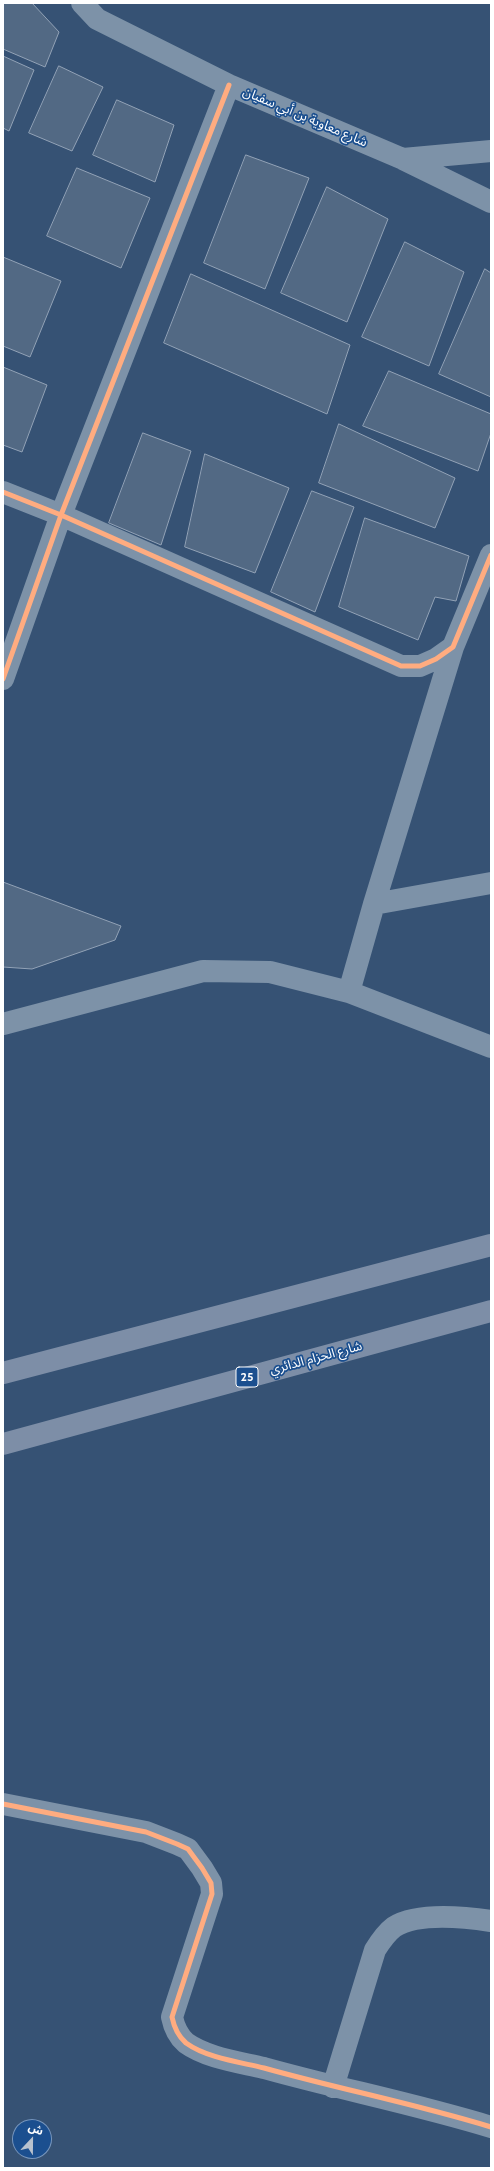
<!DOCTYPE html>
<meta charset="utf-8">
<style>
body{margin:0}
#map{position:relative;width:494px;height:2171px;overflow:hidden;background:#365274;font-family:Cabin,"Noto Sans Arabic",sans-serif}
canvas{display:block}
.frame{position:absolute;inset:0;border:4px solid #fff;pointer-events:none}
.north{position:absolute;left:12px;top:2119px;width:40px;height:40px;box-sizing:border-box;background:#1b4f8f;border:1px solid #7695bc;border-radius:50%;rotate:22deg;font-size:11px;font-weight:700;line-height:16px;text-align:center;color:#fff}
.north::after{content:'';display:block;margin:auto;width:14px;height:18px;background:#b9c2ce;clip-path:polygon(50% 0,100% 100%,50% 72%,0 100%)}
</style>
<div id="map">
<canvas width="494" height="2171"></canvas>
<div class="frame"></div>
<div class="north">ش</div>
</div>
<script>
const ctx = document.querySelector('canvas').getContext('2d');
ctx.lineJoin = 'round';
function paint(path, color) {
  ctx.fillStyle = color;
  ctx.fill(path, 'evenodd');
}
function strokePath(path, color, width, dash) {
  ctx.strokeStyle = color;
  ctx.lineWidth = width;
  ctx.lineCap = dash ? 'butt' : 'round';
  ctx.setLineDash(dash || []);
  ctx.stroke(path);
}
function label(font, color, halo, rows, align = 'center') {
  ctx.font = font + ' Cabin,"Noto Sans Arabic",sans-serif';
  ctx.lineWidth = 3.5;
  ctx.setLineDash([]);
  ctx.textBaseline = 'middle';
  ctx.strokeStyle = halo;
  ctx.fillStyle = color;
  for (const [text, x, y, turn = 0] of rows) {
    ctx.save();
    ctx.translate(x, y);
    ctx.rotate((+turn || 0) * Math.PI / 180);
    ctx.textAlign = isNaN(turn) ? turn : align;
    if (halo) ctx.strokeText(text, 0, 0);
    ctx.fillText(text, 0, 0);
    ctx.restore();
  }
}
const building = new Path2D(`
 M3,3H32L59,32L45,67L3,49Z
 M3,56L34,70L9,131L3,128Z
 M59,66L103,87L72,151L29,133Z
 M117,100L174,125L155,182L93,155Z
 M246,155L309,178L265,289L204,263Z
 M77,168L150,198L121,268L47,236Z
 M327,187L388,219L347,322L281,293Z
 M405,242L464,272L429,366L362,337Z
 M3,257L61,281L30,357L3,346Z
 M485,269L491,273V397L439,374Z
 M191,274L350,345L327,414L164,343Z
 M3,367L47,385L22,452L3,445Z
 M389,371L491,414V433L478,471L363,426Z
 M339,424L455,478L435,528L319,483Z
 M143,433L191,451L161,545L109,523Z
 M205,454L289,488L255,573L185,547Z
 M312,491L354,507L315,612L271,592Z
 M365,518L469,556L456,601L435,597L418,640L339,607Z
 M3,882L121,926L115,940L32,969L3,967Z`);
paint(building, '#526984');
strokePath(building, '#92a2b6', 1);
strokePath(new Path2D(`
 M82,3L97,19L229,85L403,159L491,202
 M403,159L491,151
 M3,492L61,515L401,666H420L436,659L453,647L491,555
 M3,679L61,515L229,85
 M374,904L491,883
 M349,992L374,904L453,647
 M3,1024L203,971L270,972L349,992L491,1047
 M3,1804L146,1832L177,1844L188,1849L202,1868L211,1883L212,1894L172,2017C174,2027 178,2036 186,2043C207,2058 239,2062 264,2068C339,2089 416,2104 491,2127
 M333,2087L375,1950C380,1942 386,1933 394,1927C418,1912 464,1917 491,1921`), '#7d92a8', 22);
strokePath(new Path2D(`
 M3,1373L491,1245
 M3,1444L491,1311`), '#7d8ea7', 22);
strokePath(new Path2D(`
 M3,492L61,515L401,666H420L436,659L453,647L491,555
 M3,679L61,515L229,85
 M3,1804L146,1832L177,1844L188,1849L202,1868L211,1883L212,1894L172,2017C174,2027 178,2036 186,2043C207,2058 239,2062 264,2068C339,2089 416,2104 491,2127`), '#ffac80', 5);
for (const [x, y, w] of [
 [247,1377,22]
]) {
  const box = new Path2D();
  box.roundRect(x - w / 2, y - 10, w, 20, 3);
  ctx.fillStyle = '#1b4f8f';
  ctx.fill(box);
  strokePath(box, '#fff', 1);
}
label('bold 12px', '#fff', null, [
 ["25",247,1377]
]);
label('13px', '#fff', '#1b4f8f', [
 ["شارع معاوية بن أبي سفيان",305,117,23],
 ["شارع الحزام الدائري",316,1358,-15]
]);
</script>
